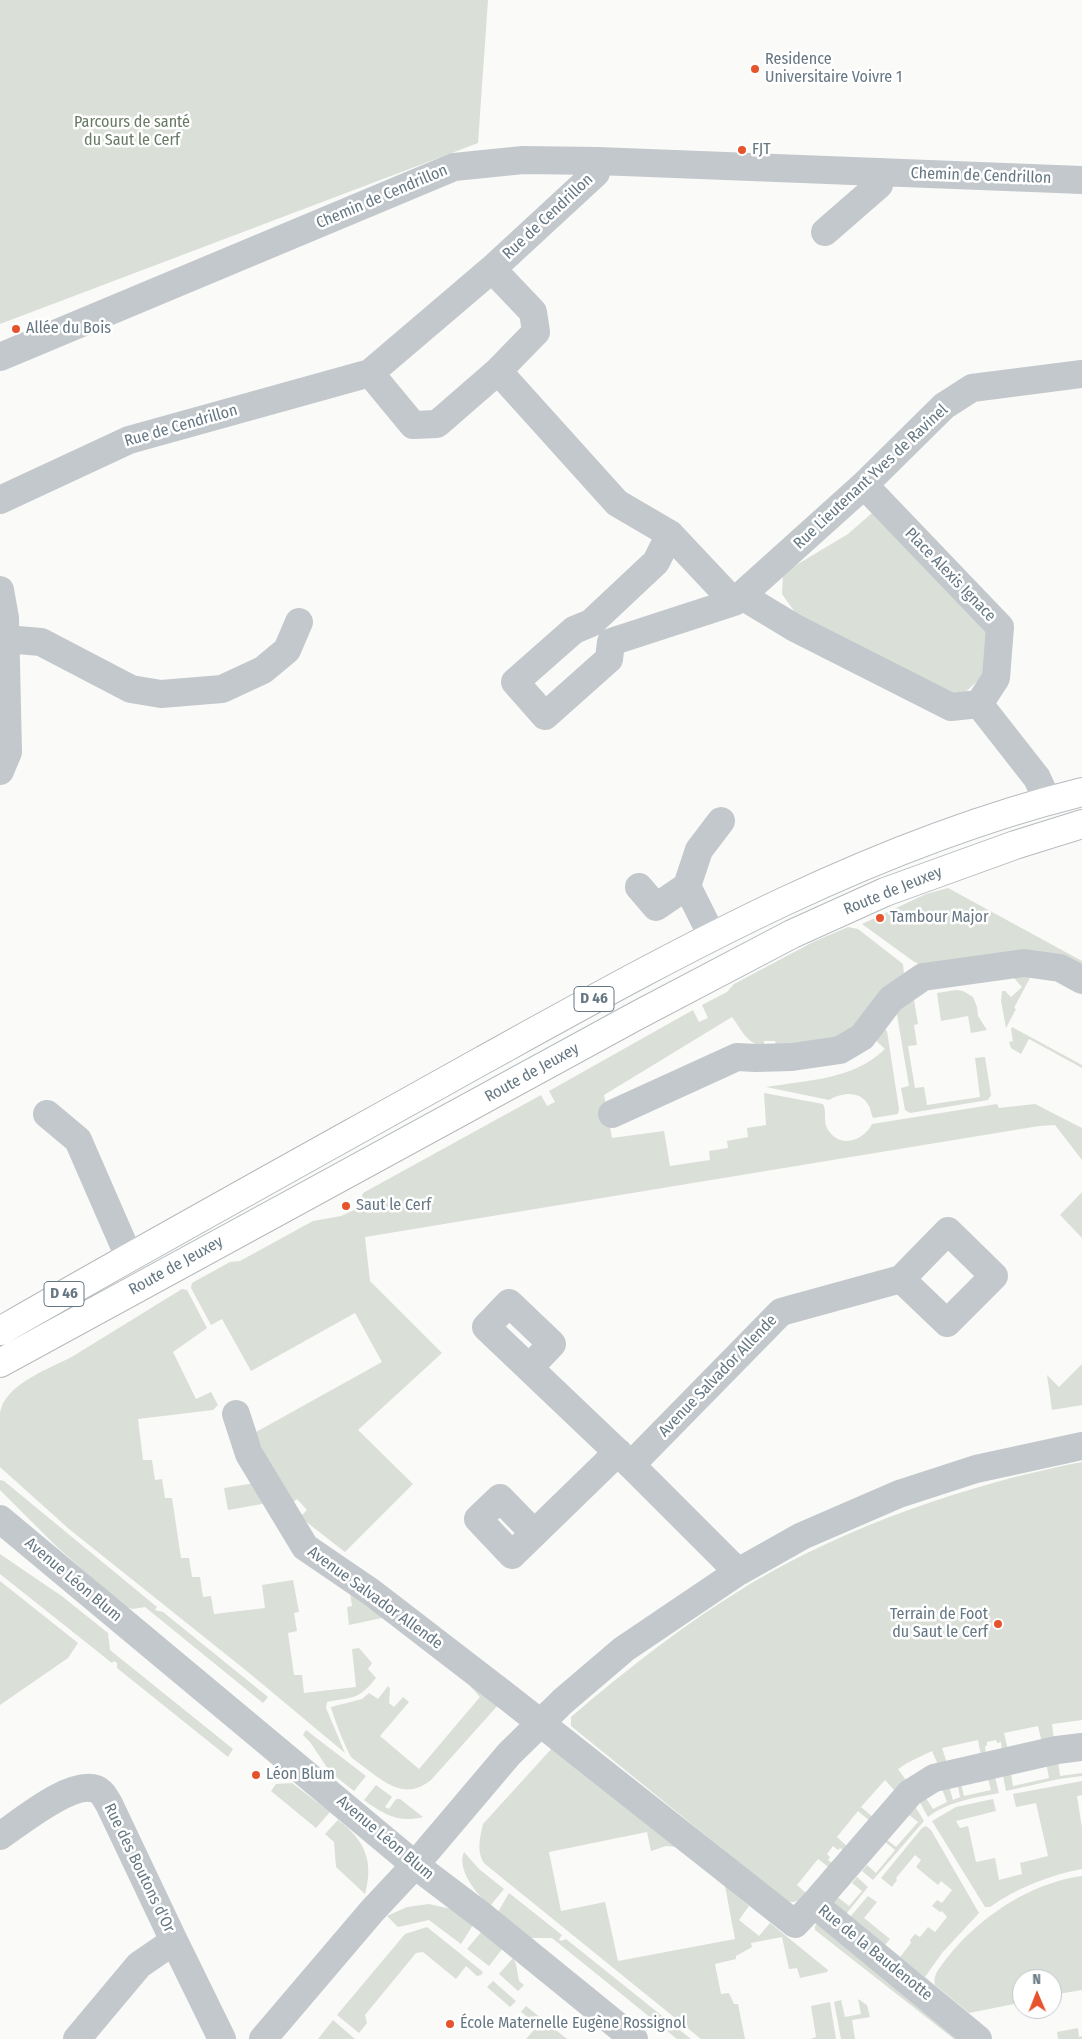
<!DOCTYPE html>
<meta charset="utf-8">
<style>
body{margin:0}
#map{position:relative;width:1082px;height:2039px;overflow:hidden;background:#fafaf8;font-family:"Fira Sans Condensed",sans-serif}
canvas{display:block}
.north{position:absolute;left:1012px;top:1969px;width:50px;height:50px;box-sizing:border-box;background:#fff;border:1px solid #c1c9cd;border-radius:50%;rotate:359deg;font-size:14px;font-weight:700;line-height:20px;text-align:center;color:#657783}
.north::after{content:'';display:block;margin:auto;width:18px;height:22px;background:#e6532c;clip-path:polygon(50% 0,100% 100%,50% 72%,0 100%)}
</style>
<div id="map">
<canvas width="1082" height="2039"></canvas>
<div class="north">N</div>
</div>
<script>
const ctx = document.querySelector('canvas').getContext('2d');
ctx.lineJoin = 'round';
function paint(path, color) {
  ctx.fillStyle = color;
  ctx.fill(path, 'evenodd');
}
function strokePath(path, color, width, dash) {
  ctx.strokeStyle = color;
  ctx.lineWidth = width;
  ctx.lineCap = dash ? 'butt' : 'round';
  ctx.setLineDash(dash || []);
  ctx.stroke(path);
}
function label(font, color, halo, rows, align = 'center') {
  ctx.font = font + ' "Fira Sans Condensed",sans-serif';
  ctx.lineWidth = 5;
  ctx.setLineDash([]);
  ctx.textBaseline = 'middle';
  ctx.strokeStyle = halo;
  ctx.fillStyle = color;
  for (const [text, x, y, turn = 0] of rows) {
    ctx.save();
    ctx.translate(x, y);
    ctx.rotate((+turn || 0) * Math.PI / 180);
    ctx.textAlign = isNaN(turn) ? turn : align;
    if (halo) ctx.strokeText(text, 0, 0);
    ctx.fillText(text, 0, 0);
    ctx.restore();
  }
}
paint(new Path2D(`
 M0,0H488L478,143L0,324Z
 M872,513L986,625L993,655L982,677L961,696L804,625L782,594L783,573L848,534Z
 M948,888L1082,961V970L924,967L913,961L862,924L926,894Z
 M848,927L858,929L903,964L904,975C889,991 862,1026 843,1035C825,1043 796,1044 777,1047L775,1041H764V1048C745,1041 743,1032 732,1017L604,1095L612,1138L664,1131L670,1166L710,1160L709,1151L728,1148L727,1141L748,1137L747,1128L766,1125L764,1093L823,1104C827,1111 823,1120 827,1128C838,1149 863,1142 872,1124L997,1104L999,1108L1035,1104L1082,1128V1160L1055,1125L1039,1126L365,1237L370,1281L442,1353L358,1430L413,1484L345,1552L300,1517L307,1510L297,1499L291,1504L266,1459L256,1432L382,1362L355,1313L251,1371L222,1319L211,1325L191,1288L192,1283L230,1262L240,1261L313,1221L341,1216L354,1210L359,1206L363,1193L541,1095L547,1106L555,1102L549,1091L693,1010L699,1022L708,1018L702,1005L727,992L734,984L813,942Z
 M1032,974L1014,1008L1016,1009L1006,1028L1001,1001L1002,991H1005L1011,997L1022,987L1014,978Z
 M956,990L963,991L973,997L977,1007L978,1016L987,1030L971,1033L968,1016L941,1021L937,993Z
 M913,994L918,1024L914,1025L917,1045L908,1046L915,1088L924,1087L927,1105L980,1097L975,1058L985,1057L991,1095L988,1100L910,1113L905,1110L901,1088L909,1086L897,1015L898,1010Z
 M1012,1027L1082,1065V1068L1029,1039L1021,1054L1011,1048L1009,1042L1013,1041L1011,1029Z
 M884,1028L887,1031L899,1109L898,1114L873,1118C871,1114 871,1110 869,1106C861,1090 842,1092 829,1100L766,1087C808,1080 853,1080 885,1049L872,1037Z
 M1082,1192V1238L1060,1215Z
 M182,1289L187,1290L207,1328L173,1352L196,1399L211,1392L218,1405L213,1410L138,1419L143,1460H152L155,1480L162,1479L165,1498H172L181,1558H189L192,1577H200L203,1597L211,1596L214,1614L265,1608L262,1585L293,1580L299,1612L294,1613L297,1631L288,1633L294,1675H302L304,1693L356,1687L352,1649L359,1648L372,1663L368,1669L376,1678C357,1701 355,1696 327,1702L326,1708L345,1753L248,1672L69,1529L0,1467C0,1450 0,1431 0,1413C4,1385 48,1369 70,1358Z
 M1082,1364V1405L1052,1410L1047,1375L1059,1387Z
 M1082,1462V1720L1052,1724L1054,1740L1042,1743L1038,1726L1004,1733L1008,1750L1002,1751L1001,1742L997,1743L996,1740L987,1742V1746H985L986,1755L981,1756L978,1740L942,1748L947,1763L939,1767L932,1751L907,1763L898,1769L908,1783L896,1792L885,1780L861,1807L874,1818L871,1822L858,1811L837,1837L849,1848L846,1852L840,1848L838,1850L833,1846L827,1854L830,1857L828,1860L835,1865L831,1869L818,1859L797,1885L806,1893C800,1900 795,1905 785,1900L571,1726V1717C628,1668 686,1623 750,1584C849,1525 969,1484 1082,1462Z
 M0,1480L4,1481L157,1607L155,1610L163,1612L268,1697L263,1703L145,1607L133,1609L125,1607L57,1547L0,1490Z
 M255,1483L264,1502L262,1504L228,1510L224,1488Z
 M0,1554L63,1597L108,1633L110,1650L233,1749L228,1757L117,1668V1663L114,1661L112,1663L0,1574Z
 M0,1581L78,1643L68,1658L0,1705Z
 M349,1586L382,1618L349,1625L347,1607L352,1606Z
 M470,1684L499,1704L431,1780C407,1799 389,1786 368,1770C363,1766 357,1762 352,1758C347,1752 333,1716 331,1707L362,1699L369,1693L378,1699L388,1686L390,1688L389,1703L394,1707L403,1697L409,1702L380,1736L419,1769L480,1697L470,1686Z
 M306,1730L366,1776L354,1791L330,1772L310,1742L303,1735Z
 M553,1747L676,1847L666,1846L651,1851L647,1832L549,1852L561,1911L605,1902L618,1961L735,1939L725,1886L749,1906L739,1920L759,1936L770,1923L828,1970L827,1972L800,1978L797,1968L789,1969L782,1937L751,1943L752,1947L736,1956V1959L715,1964L721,1994L729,1993L734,2004H738L745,2039H701L485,1864C476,1853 480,1837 483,1824Z
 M1058,1760L1060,1776L1082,1773V1776L1059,1779L1006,1791L1003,1776L1011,1774L1013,1786L1049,1778L1046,1762Z
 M995,1777L999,1793C974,1798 949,1801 928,1817L918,1799L924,1795L933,1809L947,1802L941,1786L948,1783L953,1800L960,1797L957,1781L960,1780L964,1796L991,1790L988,1779Z
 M1082,1781V1795L1077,1796L1082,1828V1869C1050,1875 1016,1888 990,1907H985L932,1821L956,1807L993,1799L996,1811L956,1821L960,1828L968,1826L976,1862L995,1858L999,1880L1022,1874L1020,1863L1048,1856L1036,1803L1016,1807L1013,1794Z
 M292,1783L330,1812L316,1828L271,1791L276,1784Z
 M376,1785L392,1797L385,1807L389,1809L396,1799H400L423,1817C399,1823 384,1815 364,1800Z
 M913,1803L924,1821L873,1880L862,1871L867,1865L876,1873L895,1850L884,1841L886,1839L896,1847L918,1822L904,1811Z
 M338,1820C365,1840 374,1861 365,1894L336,1867L334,1842L325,1834Z
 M926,1826L931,1830L979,1913L942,1953L925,1977L900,1957L911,1943L910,1940L915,1934L920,1937L928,1927L935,1932L947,1917L942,1911L940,1912L932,1906L937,1900L942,1903L952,1890L941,1881L938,1885L916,1867L921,1860L915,1855L896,1878L897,1880L892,1887L881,1878L922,1828Z
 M464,1852L479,1869L504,1889L490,1906C477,1895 456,1869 464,1852Z
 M1082,1876V1990L1052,1995V1979H1022V1997L1018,1998L1019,2003L969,2013L935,1985C932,1975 941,1966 947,1958C979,1917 1030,1883 1082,1876Z
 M857,1877L868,1887L847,1913L840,1915L832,1901L835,1895L849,1906L862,1891L852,1883Z
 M509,1893L562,1935L559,1939L561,1941L566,1939L691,2039H677L552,1938H531L498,1912Z
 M868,1896L877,1902L864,1918L890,1939L885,1945L850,1917Z
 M429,1904L451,1909L473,1925L461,1944L429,1920L398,1927L387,1916L407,1907Z
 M819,1922L965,2039H954L815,1930V1926Z
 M427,1927L483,1972L481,1975L477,1976L466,1966L456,1979L423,1952L416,1953L365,2015L367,2023L359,2033L337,2015L405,1934Z
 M482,1931L503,1948L489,1966L467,1949Z
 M513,1958L516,1964L519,1981L524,1985L518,1991L499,1974Z
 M493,1981L516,2001L510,2007L487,1987Z
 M858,1999L867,2005L870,2017L852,2020L855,2039H841L834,2002L841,2000L845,2017L861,2014Z
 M830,2002L836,2039H810L816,2037L811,2006Z
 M526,2006L567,2039H526L538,2025L521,2012Z
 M333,2020L355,2039H318Z
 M1078,2028L1079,2037L1082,2036V2039H1058L1057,2032Z`), '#dadfd7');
const major = new Path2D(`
 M0,1331C160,1239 322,1150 483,1060C675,954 868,845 1082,792
 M0,1363L636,1016L792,934L885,892L1015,845L1082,824`);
strokePath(major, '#b5babe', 30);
strokePath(new Path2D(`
 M825,232L879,185L880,172
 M492,269L533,312L536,332L498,371L437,424L413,425L370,373L492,269L596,173L598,161
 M0,357L454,167L523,160L598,161L1082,180
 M498,371L617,503L670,534L734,602
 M0,500L129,440L370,373
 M670,534L656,562L591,623L574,630L515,682L545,716L609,659L611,642L734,602L864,485L944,406L972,388L1082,374
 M0,590L5,618L8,752L0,771
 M742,596L795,628L951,707L979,704L996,678L1000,627L864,485
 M6,639L41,642L131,689L161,694L222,689L263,670L287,650L299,622
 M979,704L1037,778L1047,800
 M687,886L712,936
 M639,887L656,907L687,886L699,850L721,821
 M47,1114L78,1140L129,1257
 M612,1114L737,1057L756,1058L792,1057L840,1050L862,1037L891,999L923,977L1024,963L1060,968L1082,980
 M530,1367L552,1344L509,1303L486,1327L631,1465
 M236,1414L249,1454L305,1547L371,1592L510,1699L795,1924L814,1904
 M0,1519L415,1865L485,1918L634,2039
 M534,1533L500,1498L478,1519L512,1555L618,1452
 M738,1572L631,1465L781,1312L901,1279L947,1323L994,1276L948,1231L901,1279
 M0,1836C21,1822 71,1780 96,1789C102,1791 106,1799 109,1804L174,1941L139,1965L77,2039
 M174,1941L222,2039
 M263,2039L372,1911L415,1865L509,1754L563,1701L624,1649L738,1572L802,1536L899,1494L976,1469L1082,1446
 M978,2039L814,1904L910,1793L934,1778L1057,1750L1082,1747`), '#c3c8cc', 28);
strokePath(major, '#fff', 28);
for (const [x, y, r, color] of [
 [755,69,5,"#e6532c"],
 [742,150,5,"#e6532c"],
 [16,329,5,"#e6532c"],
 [880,918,5,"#e6532c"],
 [346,1206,5,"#e6532c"],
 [998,1624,5,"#e6532c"],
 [256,1775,5,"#e6532c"],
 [450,2024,5,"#e6532c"]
]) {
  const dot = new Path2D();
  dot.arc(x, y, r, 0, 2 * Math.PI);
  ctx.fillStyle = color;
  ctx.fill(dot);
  strokePath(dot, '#fff', 2);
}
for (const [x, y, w] of [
 [594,999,40],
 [64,1294,40]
]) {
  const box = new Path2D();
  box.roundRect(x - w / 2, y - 12.5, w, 25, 4);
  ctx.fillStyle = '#fff';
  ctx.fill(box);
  strokePath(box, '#657783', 1);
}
label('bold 15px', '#657783', null, [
 ["D 46",594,999],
 ["D 46",64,1294]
]);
label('16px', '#657783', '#fff', [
 ["Residence",765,60],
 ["Universitaire Voivre 1",765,78],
 ["FJT",752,150],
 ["Allée du Bois",26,329],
 ["Tambour Major",890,918],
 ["Saut le Cerf",356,1206],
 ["Terrain de Foot",988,1615,"right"],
 ["du Saut le Cerf",988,1633,"right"],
 ["Léon Blum",266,1775],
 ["École Maternelle Eugène Rossignol",460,2024]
], 'left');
label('16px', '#687a64', '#fff', [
 ["Parcours de santé",132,123],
 ["du Saut le Cerf",132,141]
]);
label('16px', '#657783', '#fff', [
 ["Chemin de Cendrillon",981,176,2],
 ["Chemin de Cendrillon",382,197,-23],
 ["Rue de Cendrillon",548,217,-43],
 ["Rue de Cendrillon",181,426,-16],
 ["Rue Lieutenant Yves de Ravinel",871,477,-43],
 ["Place Alexis Ignace",950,575,46],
 ["Route de Jeuxey",893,891,-22],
 ["Route de Jeuxey",532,1073,-29],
 ["Route de Jeuxey",176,1266,-29],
 ["Avenue Salvador Allende",718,1376,-46],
 ["Avenue Léon Blum",73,1580,40],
 ["Avenue Salvador Allende",375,1598,36],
 ["Avenue Léon Blum",385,1838,40],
 ["Rue des Boutons d'Or",139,1868,64],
 ["Rue de la Baudenotte",875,1953,39]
]);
</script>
